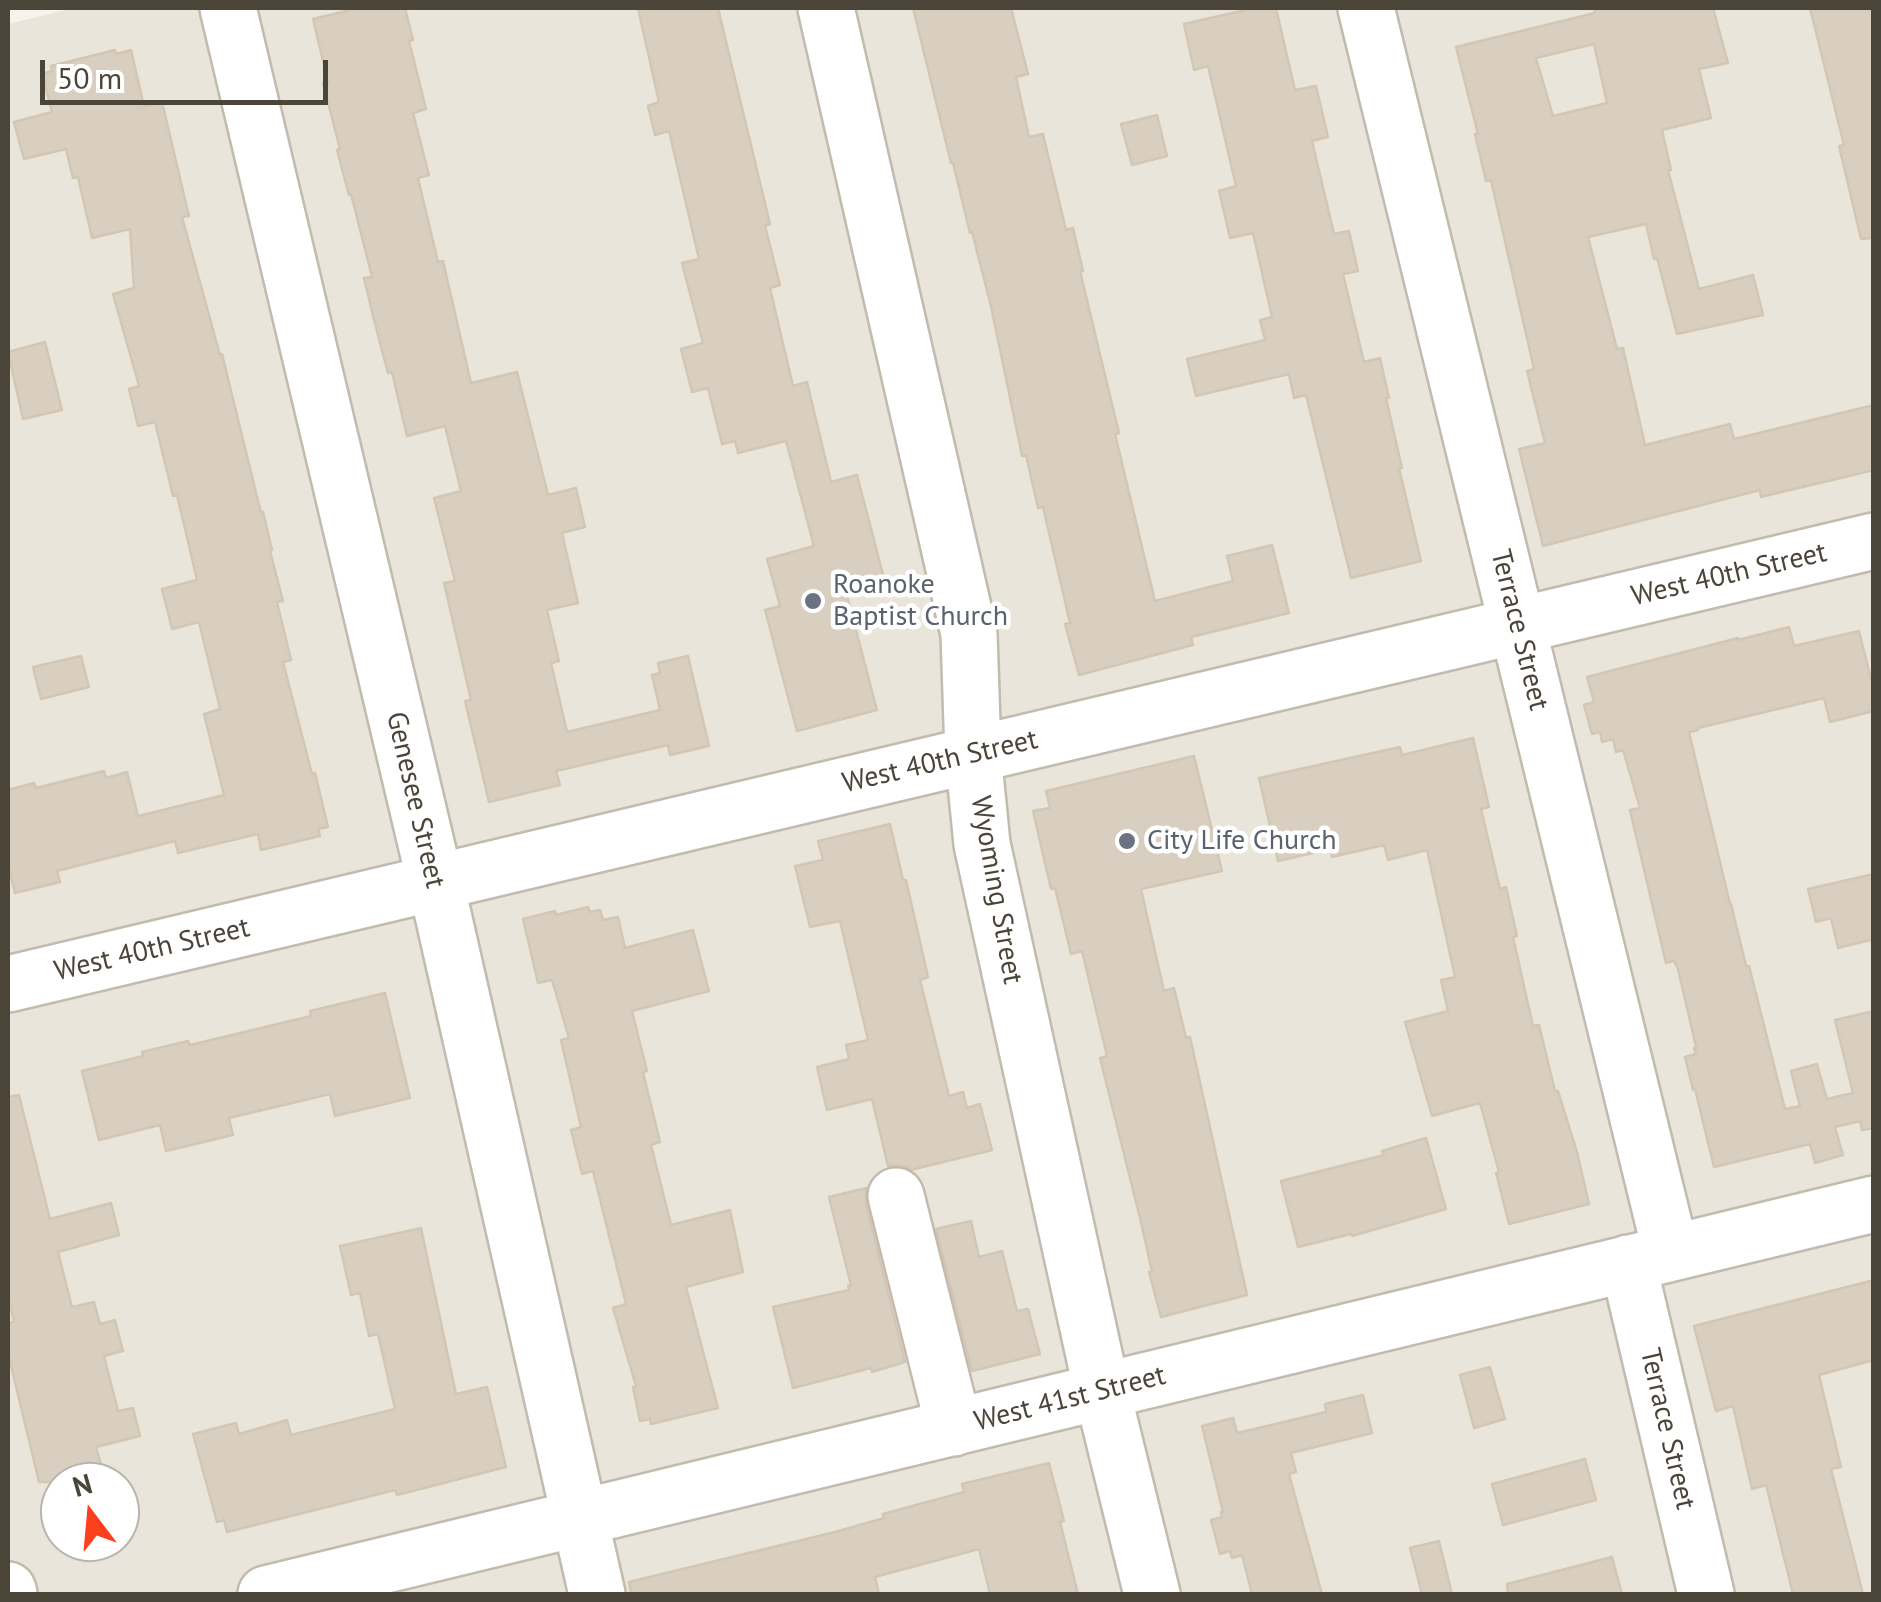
<!DOCTYPE html>
<style>
body{margin:0}
#map{position:relative;width:1881px;height:1602px;overflow:hidden;background:#f6f3ec;font-family:"PT Sans",sans-serif}
canvas{display:block}
.frame{position:absolute;inset:0;border:10px solid #4b4439;pointer-events:none}
.north{position:absolute;left:40px;top:1462px;width:100px;height:100px;box-sizing:border-box;background:#fff;border:2px solid #b7b4b0;border-radius:50%;rotate:344deg;font-size:28px;font-weight:700;line-height:40px;text-align:center;color:#4b4439}
.north::after{content:'';display:block;margin:auto;width:35px;height:45px;background:#fc3f1d;clip-path:polygon(50% 0,100% 100%,50% 72%,0 100%)}
.scale{position:absolute;left:40px;top:60px;width:288px;height:45px;box-sizing:border-box;border:5px solid #4b4439;border-top:0;padding-left:12px;font-size:30px;line-height:35px;white-space:nowrap;color:#4b4439;-webkit-text-stroke:8px #fff;paint-order:stroke}
</style>
<div id="map">
<canvas width="1881" height="1602"></canvas>
<div class="frame"></div>
<div class="north">N</div>
<div class="scale">50 m</div>
</div>
<script>
const ctx = document.querySelector('canvas').getContext('2d');
ctx.lineJoin = 'round';
function paint(path, color) {
  ctx.fillStyle = color;
  ctx.fill(path, 'evenodd');
}
function strokePath(path, color, width, dash) {
  ctx.strokeStyle = color;
  ctx.lineWidth = width;
  ctx.lineCap = dash ? 'butt' : 'round';
  ctx.setLineDash(dash || []);
  ctx.stroke(path);
}
function label(font, color, halo, rows, align = 'center') {
  ctx.font = font + ' "PT Sans",sans-serif';
  ctx.lineWidth = 9;
  ctx.setLineDash([]);
  ctx.textBaseline = 'middle';
  ctx.strokeStyle = halo;
  ctx.fillStyle = color;
  for (const [text, x, y, turn = 0] of rows) {
    ctx.save();
    ctx.translate(x, y);
    ctx.rotate((+turn || 0) * Math.PI / 180);
    ctx.textAlign = isNaN(turn) ? turn : align;
    if (halo) ctx.strokeText(text, 0, 0);
    ctx.fillText(text, 0, 0);
    ctx.restore();
  }
}
paint(new Path2D(`
 M74,8H1873V1594H8V24ZM60,1482H120V1542H60Z`), '#eae5da');
const building = new Path2D(`
 M358,8H405L413,40L409,41L426,109L413,113L429,175L418,178L438,262L443,261L471,383L517,372L548,495L576,488L585,527L562,533L578,603L547,610L559,661L551,663L567,732L660,710L652,675L660,673L658,663L688,656L709,746L670,755L668,745L556,771L560,785L489,802L465,701L471,700L444,583L455,581L434,498L461,491L445,426L407,436L392,372L388,373L374,320L364,278L372,277L351,194L349,195L337,150L340,149L323,83L328,82L313,19Z
 M638,8H718L770,224L765,226L780,285L770,288L793,386L807,382L831,482L857,475L886,586L847,596L877,710L797,731L765,610L780,606L767,559L814,546L786,441L738,453L735,441L722,444L708,388L692,392L681,349L703,343L682,263L699,259L669,131L655,135L648,106L659,102Z
 M913,8H1011L1028,74L1016,77L1029,137L1043,134L1066,230L1073,228L1083,271H1080L1119,433L1115,434L1155,601L1233,581L1227,556L1272,545L1289,613L1191,637L1193,645L1079,675L1065,624L1070,623L1043,507L1038,508L1026,455L1022,456L991,306L972,232L970,233L953,163H951Z
 M1254,8H1276L1295,90L1316,86L1328,137L1312,141L1334,234L1349,231L1358,271L1343,274L1364,362L1380,358L1389,398H1386L1402,468H1399L1421,561L1351,578L1306,395L1294,398L1289,374L1196,396L1187,359L1265,340L1260,320L1272,317L1253,233L1230,238L1219,191L1236,186L1208,66L1194,70L1184,24Z
 M1594,8H1713L1728,63L1699,69L1711,118L1662,130L1671,170H1668L1699,289L1753,275L1763,315L1677,334L1657,258L1654,259L1646,224L1588,237L1617,349L1623,348L1645,445L1730,424L1734,439L1874,405V470L1761,497L1760,490L1543,546L1519,449L1545,443L1527,371L1534,369L1491,180L1486,181L1475,134H1478L1456,47L1595,13ZM1594,44L1607,103L1553,116L1536,58Z
 M1810,8H1874V238L1861,239L1839,146L1844,145Z
 M115,50L116,54L131,50L144,106L162,102L189,216L182,217L220,355L222,354L261,513L263,512L272,550L270,551L283,601L277,602L291,660L283,662L312,774L315,773L328,827L318,829L320,836L261,850L258,834L178,853L175,841L57,871L60,882L15,893L8,865V790L34,783L36,788L104,771L106,778L127,772L138,816L224,795L204,714L220,709L199,622L172,629L162,589L197,580L177,495L173,496L155,422L138,426L129,389L139,386L113,294L134,288L130,229L92,238L78,177L73,178L66,149L24,159L14,122L52,112L42,74L52,71L51,66Z
 M1157,115L1167,156L1132,165L1121,124Z
 M45,342L62,410L23,419L8,352Z
 M1789,627L1794,646L1859,631L1874,691V711L1830,722L1824,698L1698,728V730L1689,732L1730,904H1731L1746,966H1749L1785,1109L1800,1106L1791,1071L1817,1064L1827,1099L1853,1093L1835,1020L1874,1011V1128L1862,1130L1860,1121L1835,1127L1843,1155L1815,1163L1810,1144L1714,1167L1695,1089L1693,1090L1685,1057L1696,1054L1694,1048L1696,1047L1678,969L1674,961L1666,963L1630,810L1640,808L1623,750L1616,752L1613,739L1602,742L1600,732L1592,734L1584,705L1594,702L1587,677L1738,638V640Z
 M81,656L89,687L41,699L33,667Z
 M1473,738L1489,807L1481,809L1500,889L1506,887L1517,936L1513,937L1533,1026L1539,1025L1555,1091H1558L1577,1152L1589,1204L1509,1224L1496,1173L1499,1172L1480,1103L1432,1116L1405,1022L1448,1011L1441,980L1455,977L1427,850L1388,860L1384,845L1332,857L1330,849L1278,861L1259,778L1400,747L1402,755Z
 M1194,756L1222,871L1141,889L1164,991L1174,988L1186,1038L1190,1037L1247,1295L1161,1317L1149,1272H1152L1141,1222L1100,1058L1107,1056L1082,951L1071,954L1055,888L1051,889L1033,811L1050,808L1046,791Z
 M890,824L903,880H906L928,977L920,980L949,1096L963,1092L967,1108L980,1104L992,1150L911,1170L904,1166H888L872,1099L827,1110L817,1067L849,1059L846,1045L868,1040L840,921L810,927L795,866L823,860L818,841Z
 M1874,874V939L1838,948L1831,918L1816,922L1808,889Z
 M588,907L590,912L600,910L603,920L618,917L625,948L693,930L709,991L632,1011L647,1071L643,1072L660,1142L651,1145L671,1225L730,1210L743,1272L686,1287L718,1408L651,1424L650,1419L640,1421L633,1387L636,1386L613,1308L626,1304L593,1171L582,1174L571,1130L581,1127L561,1040L569,1038L552,980L538,983L523,919L555,911L556,915Z
 M385,993L410,1098L335,1116L330,1094L229,1118L233,1135L166,1151L160,1125L99,1140L82,1071L143,1056L142,1052L188,1041L190,1045L311,1016L310,1011Z
 M19,1095L50,1219L111,1203L119,1235L58,1252L72,1307L94,1302L100,1324L115,1320L123,1351L104,1356L118,1411L133,1408L140,1436L96,1447L106,1482H39L8,1353V1323L14,1322L8,1294V1097Z
 M1426,1138L1446,1209L1352,1236L1351,1234L1298,1247L1281,1181L1384,1155L1382,1151Z
 M866,1188V1204L905,1362L872,1372L871,1368L793,1388L773,1307L849,1290L848,1286L851,1285L829,1197Z
 M971,1221L979,1257L1002,1251L1017,1311L1028,1309L1040,1354L972,1371L936,1229Z
 M421,1228L456,1394L487,1387L506,1467L397,1495L395,1490L227,1532L224,1520L217,1522L193,1434L236,1423L239,1434L287,1420L291,1435L395,1409L378,1334L369,1336L360,1293L351,1295L340,1246Z
 M1874,1280V1360L1819,1375L1841,1467L1831,1469L1863,1594H1793L1766,1485L1752,1489L1733,1406L1716,1411L1694,1326Z
 M1490,1367L1505,1419L1474,1428L1460,1375Z
 M1363,1395L1372,1433L1291,1453L1296,1472L1289,1474L1322,1594H1252L1242,1555L1232,1558L1230,1551L1220,1554L1211,1520L1222,1517L1221,1512H1223L1202,1426L1233,1418L1237,1433L1326,1412L1325,1404Z
 M1585,1459L1596,1500L1503,1525L1492,1484Z
 M1049,1463L1064,1521L1060,1522L1078,1594H990L979,1549L875,1577L879,1594H631L629,1582L835,1532L884,1518L883,1514L964,1492L962,1484Z
 M1439,1541L1452,1594H1422L1410,1548Z
 M1612,1557L1622,1594H1508L1507,1584Z`);
paint(building, '#d8cfc1');
strokePath(building, '#d3c7b4', 2.5);
const minor = new Path2D(`
 M228,8L444,919L597,1594
 M826,8L969,634L973,754L982,844L1102,1391L1152,1594
 M1366,8L1671,1253
 M8,984L1874,541
 M896,1196L954,1428
 M1628,1263L1706,1594
 M8,1590L9,1594
 M266,1594L1874,1204`);
strokePath(minor, '#c2bbae', 60);
strokePath(minor, '#fff', 55);
for (const [x, y, r, color] of [
 [813,601,10,"#6b7280"],
 [1127,841,10,"#6b7280"]
]) {
  const dot = new Path2D();
  dot.arc(x, y, r, 0, 2 * Math.PI);
  ctx.fillStyle = color;
  ctx.fill(dot);
  strokePath(dot, '#fff', 4);
}
label('28px', '#4b4439', '#fff', [
 ["West 40th Street",1729,575,-13],
 ["Terrace Street",1519,630,76],
 ["West 40th Street",940,762,-13],
 ["Genesee Street",415,800,77],
 ["Wyoming Street",996,890,80],
 ["West 40th Street",152,950,-13],
 ["West 41st Street",1070,1399,-14],
 ["Terrace Street",1667,1429,77]
]);
label('28px', '#5b616d', '#fff', [
 ["Roanoke",833,585],
 ["Baptist Church",833,617],
 ["City Life Church",1147,841]
], 'left');
</script>
